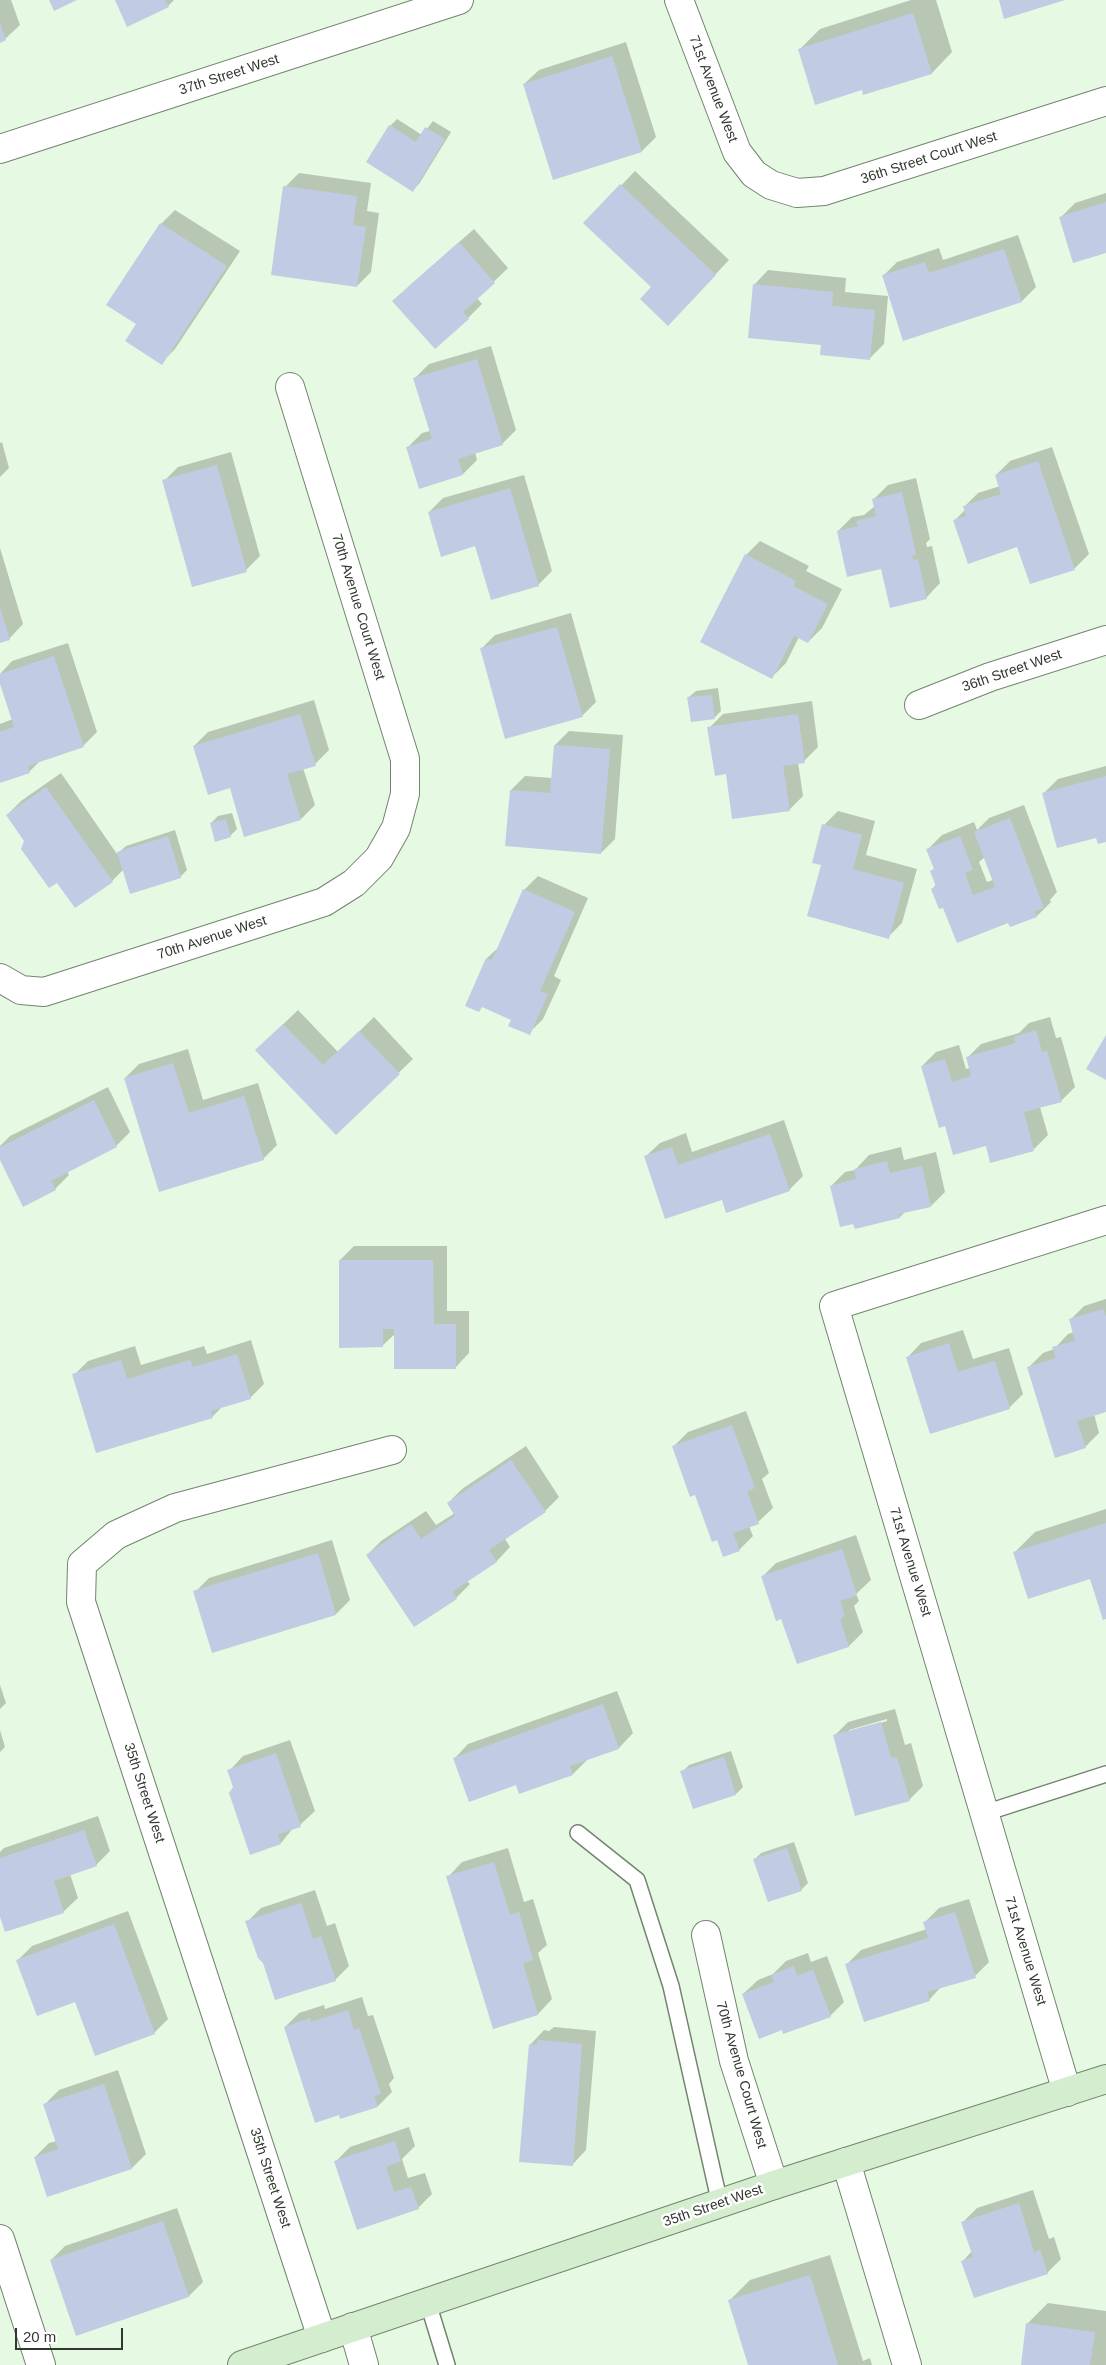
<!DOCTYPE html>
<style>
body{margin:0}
#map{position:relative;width:1106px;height:2365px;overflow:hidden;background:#e6f9e2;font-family:Arial,sans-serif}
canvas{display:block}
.scale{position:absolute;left:15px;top:2328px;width:108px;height:22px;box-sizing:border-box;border:2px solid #31382f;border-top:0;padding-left:6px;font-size:15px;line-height:18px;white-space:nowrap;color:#31382f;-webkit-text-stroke:4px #fff;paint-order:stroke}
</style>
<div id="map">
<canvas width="1106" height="2365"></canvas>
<div class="scale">20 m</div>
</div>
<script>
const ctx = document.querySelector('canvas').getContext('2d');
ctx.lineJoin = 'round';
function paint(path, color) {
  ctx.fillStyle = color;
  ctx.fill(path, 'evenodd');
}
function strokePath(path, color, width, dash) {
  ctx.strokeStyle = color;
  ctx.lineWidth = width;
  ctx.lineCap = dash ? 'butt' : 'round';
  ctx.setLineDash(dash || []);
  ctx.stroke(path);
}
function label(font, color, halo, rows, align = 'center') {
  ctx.font = font + ' Arial,sans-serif';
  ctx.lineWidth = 5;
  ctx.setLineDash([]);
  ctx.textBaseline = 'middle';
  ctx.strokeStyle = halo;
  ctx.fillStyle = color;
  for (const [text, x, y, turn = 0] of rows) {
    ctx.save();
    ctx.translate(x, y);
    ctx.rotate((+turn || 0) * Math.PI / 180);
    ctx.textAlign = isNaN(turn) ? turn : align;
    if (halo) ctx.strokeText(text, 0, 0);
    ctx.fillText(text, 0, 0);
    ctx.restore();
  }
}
paint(new Path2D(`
 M0,0H11L20,25L5,39L0,41Z
 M116,0H174L168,6Z
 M911,0H936L952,52L932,73L864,94L863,89L799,50L820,29Z
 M626,42L656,137L642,151L554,178L524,84L539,70Z
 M397,119L422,135L433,121L451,132L419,184L413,190L390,126Z
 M635,171L729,260L682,310L653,287L585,223Z
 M299,173L371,183L367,211L379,213L371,272L357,286L285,187Z
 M1106,193V251L1061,217L1075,203Z
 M175,210L240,251L175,349L161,363L137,324L107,304L161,224Z
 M474,229L508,268L477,298L482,304L468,318L408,287Z
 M1018,235L1036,287L1022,301L883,276L897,262L939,248L943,260Z
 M768,270L846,278L845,292L888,296L884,344L870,358L822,344L754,285Z
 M491,346L516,430L502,444L475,452L477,460L463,474L419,487L408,447L422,433L430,431L415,378L429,364Z
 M2,442L9,468L0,477V443Z
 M1052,447L1089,554L1075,568L1031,582L1017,546L955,520L965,510L964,507L978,493L1000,486L996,475L1010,461Z
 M231,452L260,556L246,570L164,481L178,467Z
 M524,475L552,571L538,585L429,512L443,498Z
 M916,478L930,539L926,543L927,547L932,546L940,583L926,598L882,567L838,531L852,517L864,515L875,506L874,499L888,485Z
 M760,541L809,566L806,571L842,589L822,628L808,642L799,637L786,663L772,677L746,555Z
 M0,548L23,624L9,639L0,641Z
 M571,613L596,702L582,716L481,649L495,635Z
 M68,643L97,732L83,746L41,760L29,772L0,779V724L13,719L0,680V674L12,661Z
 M718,688L721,711L714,718L689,697L696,691Z
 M314,700L329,750L315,764L303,768L315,805L301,819L231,786L194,746L208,732Z
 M812,701L818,747L804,761L798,762L803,796L789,810L727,773L709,728L723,714Z
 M569,731L623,735L615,839L601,853L511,790L525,776L552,778L555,745Z
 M1106,766V841L1097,836L1044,793L1058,779Z
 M61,773L117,854L126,846L175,830L187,870L180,877L124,869L112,881L25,841L7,815L21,801Z
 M1024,805L1057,892L1050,900L1051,902L1037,916L1011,926L1009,921L944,906L932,889L936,885L931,871L935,868L928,849L942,835L974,822L977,830L989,818ZM985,857L993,880L987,882L979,862Z
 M838,811L875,821L866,855L917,869L902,923L888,937L822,864L824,825Z
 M232,813L237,829L230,836L211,823L218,816Z
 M538,876L588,898L554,976L561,980L543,1019L529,1033L512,1019L483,1006L479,1010L487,958L499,947L524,890Z
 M298,1010L338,1052L374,1017L413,1059L336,1133L271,1036Z
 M1050,1017L1056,1038L1061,1037L1075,1087L1061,1101L1040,1107L1048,1135L1034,1149L991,1161L987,1144L946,1125L922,1066L936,1052L959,1045L966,1069L970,1068L967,1058L981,1044L1019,1033L1029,1023Z
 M188,1049L203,1100L258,1083L277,1145L263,1159L125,1078L139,1064Z
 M108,1087L130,1132L116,1146L67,1171L69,1175L55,1189L0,1157V1146L10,1136Z
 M784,1120L803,1176L789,1190L723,1199L645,1157L660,1143L686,1133L692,1152Z
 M901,1147L904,1160L936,1152L945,1192L931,1206L905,1212L900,1217L831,1186L845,1172L855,1170L869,1155Z
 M354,1246H447V1311H469V1353L455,1368L396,1333L382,1346L340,1260Z
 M1106,1299V1410L1094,1414L1099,1433L1085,1447L1029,1367L1043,1353L1054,1349L1068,1334L1074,1332L1070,1320L1084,1306Z
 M963,1330L973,1359L1009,1348L1023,1394L1009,1408L907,1358L921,1343Z
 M251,1340L264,1384L250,1398L224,1405L212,1417L74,1375L88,1361L135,1346L141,1365L204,1346L207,1354Z
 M746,1411L769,1473L762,1479L773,1508L758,1522L749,1526L753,1536L739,1550L696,1493L674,1446L688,1432Z
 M526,1446L559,1497L545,1511L505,1539L510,1547L496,1562L467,1581L470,1584L456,1598L367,1555L381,1541L426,1511L436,1525L455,1513L448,1503L462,1489Z
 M1106,1509V1618L1090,1578L1014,1553L1035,1532Z
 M856,1535L871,1580L856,1594L859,1601L854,1606L863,1632L849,1646L797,1663L782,1617L762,1577L776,1563Z
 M332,1540L350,1600L336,1614L213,1651L195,1592L209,1578Z
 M0,1685L6,1703L0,1709Z
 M617,1691L633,1733L619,1748L588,1759L573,1774L520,1792L517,1783L454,1759L468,1744Z
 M895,1709L905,1745L911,1743L923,1786L909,1800L834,1736L848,1722ZM887,1719V1721L849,1732V1730Z
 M0,1730L5,1747L0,1752Z
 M290,1740L315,1811L300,1825L294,1827L281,1843L234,1787L229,1771L243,1756Z
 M731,1751L743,1787L736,1794L682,1772L689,1765Z
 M98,1816L110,1851L96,1865L70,1874L78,1898L63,1912L0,1914V1852L4,1848Z
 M794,1842L808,1883L801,1890L754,1860L761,1853Z
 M508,1848L524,1902L533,1899L547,1945L538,1953L552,1999L538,2014L494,2027L448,1877L462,1862Z
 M315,1890L327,1926L335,1923L349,1966L335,1980L264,1963L247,1922L261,1908Z
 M969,1899L989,1962L975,1976L942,1986L929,2000L847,1964L861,1950L927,1929L925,1922L939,1908Z
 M128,1911L168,2019L154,2033L76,2000L18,1960L32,1946Z
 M808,1953L811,1962L827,1956L844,2002L830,2016L783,2029L743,1994L758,1980L773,1974L786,1961Z
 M362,1997L368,2016L373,2015L394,2078L389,2084L392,2092L378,2106L341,2118L285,2027L299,2013L324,2005L325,2009Z
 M554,2027L596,2031L586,2150L572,2165L530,2045L544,2030L549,2031Z
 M118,2070L146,2154L132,2168L35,2157L49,2143L57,2141L45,2104L59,2090Z
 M409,2127L415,2146L402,2159L408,2178L425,2173L432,2194L418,2208L336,2161L350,2147Z
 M1033,2190L1049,2239L1054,2237L1061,2259L1047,2273L963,2261L972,2251L963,2222L977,2208Z
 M177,2208L203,2282L189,2296L51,2260L65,2246Z
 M830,2255L863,2361L870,2358L872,2365H749L730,2300L750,2280Z
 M1048,2303L1106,2311V2365H1022L1027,2324Z`), '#0003');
paint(new Path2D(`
 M49,0H77L54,11Z
 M115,0H165L169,7L127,27Z
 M999,0H1065L1004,19Z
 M913,13L932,74L863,95L862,90L815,105L798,49Z
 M0,23L6,40L0,43Z
 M612,56L642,152L553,180L523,84Z
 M389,125L416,142L425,127L445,139L413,192L366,162Z
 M620,184L716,275L668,326L640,299L651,287L583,223Z
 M283,186L357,196L353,225L366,227L357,287L271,275Z
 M1106,202V253L1073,263L1059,217Z
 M160,223L227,266L162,365L125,341L136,324L106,305Z
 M459,242L495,283L463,312L469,319L435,349L392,301Z
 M1004,249L1022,302L903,341L882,275L925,262L929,273Z
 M753,284L833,292L832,306L875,310L870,360L820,355L821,345L748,338Z
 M477,359L503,445L458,459L463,475L419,489L406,447L432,439L413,378Z
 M1038,461L1075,570L1030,584L1017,547L968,564L953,520L966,516L963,506L1001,494L995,475Z
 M217,465L247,572L192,587L162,480Z
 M510,488L539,586L491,600L475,546L441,557L428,512Z
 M902,492L916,554L912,556L913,560L918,559L927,599L890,608L881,569L847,577L837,531L858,526L856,521L876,516L872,499Z
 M745,554L796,581L793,586L828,604L808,643L794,636L772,679L700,642Z
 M0,608L10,640L0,643Z
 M557,627L583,717L505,739L480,648Z
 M54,656L84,747L28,766L30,773L0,783V732L14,727L0,684V674Z
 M712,695L715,719L691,722L687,697Z
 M300,714L316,766L287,774L301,820L244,837L230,788L208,795L193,746Z
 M798,714L805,763L783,766L790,811L732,819L726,774L715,776L707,727Z
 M554,745L610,749L601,854L505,846L510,790L550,793Z
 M1106,776V842L1098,844L1096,838L1057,848L1042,793Z
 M46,787L113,882L75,908L57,883L49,888L21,849L24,841L6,815Z
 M1010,818L1044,908L1035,911L1037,917L1010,927L1008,923L957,943L943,908L939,909L931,889L936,887L930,871L934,869L926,849L960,836L973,870L965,873L973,895L995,887L974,832Z
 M226,819L231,837L215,842L210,823Z
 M822,824L862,835L853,869L904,883L889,939L807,916L821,865L812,863Z
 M168,836L181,878L130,894L117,852Z
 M523,889L575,912L540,991L548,994L530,1035L508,1026L511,1020L482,1007L479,1012L465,1006L486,958L492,960Z
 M283,1024L323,1065L359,1031L400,1074L336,1135L255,1050Z
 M1036,1030L1042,1052L1047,1051L1062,1102L1024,1112L1034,1151L990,1163L986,1146L953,1155L945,1126L939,1128L921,1066L945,1059L952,1082L971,1076L966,1057L1016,1043L1014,1037Z
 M1106,1035V1080L1086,1069Z
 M173,1063L189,1113L244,1096L264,1160L159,1192L124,1078Z
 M94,1100L117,1147L51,1181L56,1190L23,1207L0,1160V1147Z
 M770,1134L790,1191L726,1213L722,1200L665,1219L644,1156L672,1147L678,1165Z
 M887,1161L890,1173L922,1166L931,1207L899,1214L900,1218L855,1229L853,1224L840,1227L830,1186L856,1179L854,1169Z
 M339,1260H433L434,1324H456V1369H394V1329H383V1347L339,1348Z
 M1103,1309L1106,1317V1412L1077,1421L1086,1448L1055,1458L1027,1367L1056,1358L1052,1347L1075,1341L1069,1319Z
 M949,1343L958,1372L995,1361L1010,1409L930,1434L906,1357Z
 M237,1354L251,1399L211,1411L213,1418L96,1453L72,1374L121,1360L127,1379L190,1360L193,1367Z
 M732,1425L755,1488L747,1491L759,1524L733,1533L740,1551L723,1557L717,1540L712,1542L695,1495L690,1497L672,1446Z
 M511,1460L546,1512L489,1550L497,1562L452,1592L457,1599L414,1627L366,1555L411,1524L421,1539L455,1516L447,1503Z
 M1106,1523V1619L1103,1620L1090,1579L1028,1599L1013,1552Z
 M842,1549L857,1595L840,1601L845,1616L840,1619L849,1647L797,1664L781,1619L776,1621L761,1576Z
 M318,1553L336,1615L212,1653L193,1591Z
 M603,1704L619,1749L570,1766L573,1775L519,1794L516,1785L469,1802L453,1758Z
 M881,1722L891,1758L897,1757L910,1801L855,1816L833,1735Z
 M276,1753L301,1827L278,1834L281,1844L250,1855L229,1793L233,1787L227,1770Z
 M724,1757L736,1795L693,1809L680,1771Z
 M84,1830L97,1866L54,1881L64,1913L5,1932L0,1917V1858Z
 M787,1848L802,1891L768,1902L753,1859Z
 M494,1862L510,1915L519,1912L533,1960L523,1963L538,2015L493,2029L446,1876Z
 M301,1903L313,1939L321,1936L336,1981L275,2000L263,1963L258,1958L245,1921Z
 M955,1912L976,1978L927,1992L930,2001L864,2022L845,1964L928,1938L923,1922Z
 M114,1924L155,2034L95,2056L75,2002L37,2016L16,1960Z
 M794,1966L797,1976L813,1970L831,2017L783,2034L782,2030L759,2039L742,1994L774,1982L771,1975Z
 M348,2010L354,2030L359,2028L381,2094L374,2096L378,2107L340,2119L339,2115L315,2123L284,2027L310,2018L311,2022Z
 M538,2040L582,2044L573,2166L519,2162L529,2044L536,2045Z
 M104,2084L132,2169L47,2197L34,2157L58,2149L43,2104Z
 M395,2141L401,2161L386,2167L394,2192L411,2187L419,2209L357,2230L334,2161Z
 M1019,2203L1034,2252L1040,2250L1048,2274L974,2298L961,2261L973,2257L961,2222Z
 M163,2221L189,2297L76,2336L50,2260Z
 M810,2275L838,2365H748L728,2300Z
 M1026,2323L1095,2332L1090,2365H1021Z`), '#c1cbe3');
const lane = new Path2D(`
 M985,1813L1106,1774
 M578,1833L637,1880L671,1986L720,2204
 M428,2303L447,2365`);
const street = new Path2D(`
 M679,0L737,152L754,174L771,185L797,193L824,191L1106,101
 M0,149L459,0
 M919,705L990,677L1106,640
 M0,978L21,990L44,992L324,902L354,883L379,858L396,828L405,794V759L290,387
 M706,1935L734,2061L774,2185
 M1067,2092L834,1306L1106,1220
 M846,2162L907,2365
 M0,2239L41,2365
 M353,2327L364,2365
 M322,2338L81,1602L82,1564L116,1535L175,1508L392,1450`);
const secondary = new Path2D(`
 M242,2365L774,2185L1106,2079`);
strokePath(lane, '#738470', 18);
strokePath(street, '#738470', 30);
strokePath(secondary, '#738470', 30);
strokePath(lane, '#fff', 15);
strokePath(street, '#fff', 28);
strokePath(secondary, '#d3edce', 28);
label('14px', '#31382f', '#fff', [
 ["37th Street West",229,75,-18],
 ["71st Avenue West",713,89,69],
 ["36th Street Court West",929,158,-18],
 ["70th Avenue Court West",358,607,73],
 ["36th Street West",1012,671,-19],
 ["70th Avenue West",212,938,-18],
 ["71st Avenue West",910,1562,73],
 ["35th Street West",144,1793,72],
 ["71st Avenue West",1025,1951,73],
 ["70th Avenue Court West",741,2075,74],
 ["35th Street West",270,2178,72],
 ["35th Street West",713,2206,-19]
]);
</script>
